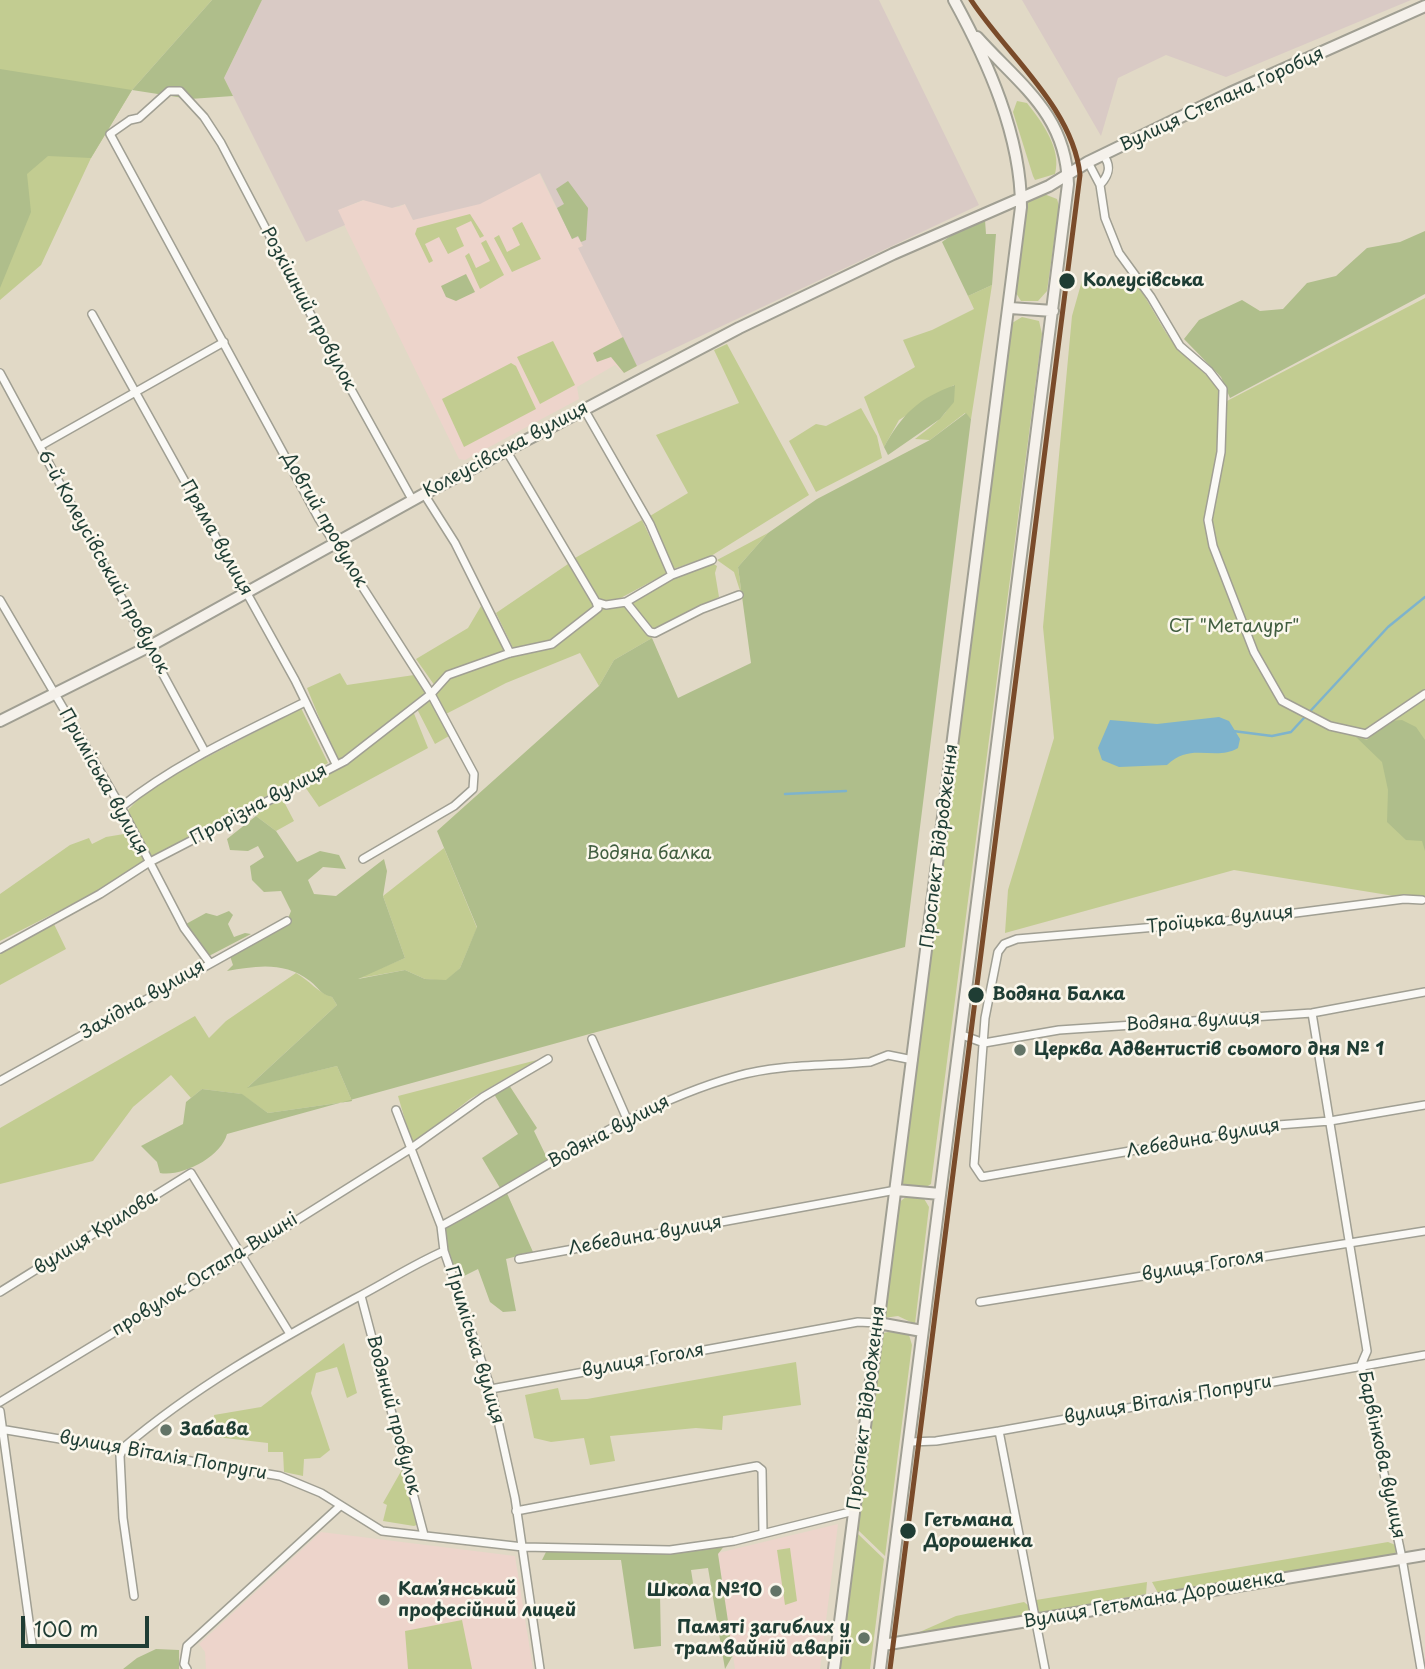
<!DOCTYPE html>
<meta charset="utf-8">
<style>
body{margin:0}
#map{position:relative;width:1425px;height:1669px;overflow:hidden;background:#e1d9c6;font-family:"Playpen Sans",sans-serif}
canvas{display:block}
.scale{position:absolute;left:21px;top:1616px;width:128px;height:32px;box-sizing:border-box;border:4px solid #1f3d34;border-top:0;padding-left:9px;font-size:21px;line-height:24px;white-space:nowrap;color:#1f3d34;-webkit-text-stroke:5px #fbf7ec;paint-order:stroke}
</style>
<div id="map">
<canvas width="1425" height="1669"></canvas>
<div class="scale">100 m</div>
</div>
<script>
const ctx = document.querySelector('canvas').getContext('2d');
ctx.lineJoin = 'round';
function paint(path, color) {
  ctx.fillStyle = color;
  ctx.fill(path, 'evenodd');
}
function strokePath(path, color, width, dash) {
  ctx.strokeStyle = color;
  ctx.lineWidth = width;
  ctx.lineCap = dash ? 'butt' : 'round';
  ctx.setLineDash(dash || []);
  ctx.stroke(path);
}
function label(font, color, halo, rows, align = 'center') {
  ctx.font = font + ' "Playpen Sans",sans-serif';
  ctx.lineWidth = 5;
  ctx.setLineDash([]);
  ctx.textBaseline = 'middle';
  ctx.strokeStyle = halo;
  ctx.fillStyle = color;
  for (const [text, x, y, turn = 0] of rows) {
    ctx.save();
    ctx.translate(x, y);
    ctx.rotate((+turn || 0) * Math.PI / 180);
    ctx.textAlign = isNaN(turn) ? turn : align;
    if (halo) ctx.strokeText(text, 0, 0);
    ctx.fillText(text, 0, 0);
    ctx.restore();
  }
}
paint(new Path2D(`
 M539,173L572,239L578,236L583,246L579,248L637,366L624,373L615,365L577,387L579,399L465,460L459,459L337,210L364,200L398,207L405,204L413,220Z
 M838,1524L820,1669H735L718,1553Z
 M321,1532L515,1556L533,1669H206L205,1652L199,1644Z`), '#edd4cb');
paint(new Path2D(`
 M262,0H879L979,205L637,366L578,248L583,246L578,237L572,239L540,173L480,204L413,220L405,204L392,208L363,200L338,210L345,225L306,242L224,78Z
 M1022,0H1411L1226,77L1166,55L1118,78L1101,136Z`), '#d9cac5');
paint(new Path2D(`
 M0,0H212L132,90L91,158L41,265L0,300Z
 M1017,101L1027,103C1042,122 1062,149 1055,174L1035,180L1033,176L1013,112Z
 M1044,194L1057,199L1059,206L1047,291L1038,301H1021L1016,293L1027,203L1033,197Z
 M470,214L484,236L480,238L471,221L456,228L464,246L448,254L439,237L425,244L433,261L429,263L415,234L417,228Z
 M522,222L541,259L512,272L494,238L499,235L507,252L520,245L512,228Z
 M486,240L504,275L480,289L465,256L469,253L476,268L490,261L481,243Z
 M1083,277L1132,279C1148,298 1157,320 1171,340C1187,363 1214,374 1225,402L1425,298V901L1234,870L1005,933L1008,890L1054,738L1043,627L1072,316Z
 M992,285L971,419L965,413L930,440L915,439C934,424 956,411 954,385L899,420L884,447L864,397L915,367L903,340L932,330L974,309L968,296Z
 M1022,317L1039,321L1042,334L931,1184L920,1191L904,1189L901,1179L1012,323Z
 M553,341L575,385L540,404L517,357Z
 M727,344L809,495L711,556L673,569L650,516L688,493L656,435L739,403L714,350Z
 M511,363L516,366L536,409L464,447L442,399Z
 M861,408L877,436L882,458L816,492L789,441L816,424L826,426Z
 M642,520L667,573L617,600L608,602L597,598L575,558Z
 M768,533L738,567L742,597L734,572L717,560Z
 M712,563L717,566L715,573L719,597L653,630L630,602L669,580Z
 M568,564L594,607L550,641L513,648L496,613Z
 M625,605L652,638L614,660L599,686L580,653L506,683L444,715L434,694L449,677L505,658L555,647L601,609Z
 M481,606L507,652L479,661L435,686L416,659L468,628Z
 M340,673L347,685L414,675L427,693L337,761L307,688Z
 M431,700L449,736L435,744L417,709Z
 M301,708L328,763L151,858L127,811L150,787Z
 M413,711L428,748L319,807L303,784L345,764Z
 M281,796L294,821L276,831L256,816L265,805Z
 M130,833L147,859L96,892L0,941V894L70,845L89,838L92,844L106,837Z
 M444,848L477,928L460,968L446,981L425,979L405,970L355,979L405,958L383,896Z
 M53,922L66,949L0,985V952Z
 M296,973C309,980 318,993 332,997L337,1005L248,1087L337,1066L352,1101L268,1113L241,1094L202,1089L191,1098L171,1075L133,1107L93,1161L0,1184V1128L195,1016L209,1038L226,1021Z
 M537,1060L470,1099L412,1144L398,1096Z
 M906,1197H923L929,1207L915,1324L898,1316L884,1318L898,1203Z
 M892,1331L909,1335L912,1345L885,1556L858,1530L880,1340L884,1333Z
 M344,1343L357,1393L347,1398L337,1367L316,1373L311,1393L330,1450L320,1458L304,1459L303,1476L284,1472L283,1452H268V1443L216,1437L214,1415L261,1407Z
 M796,1362L801,1405L723,1416L722,1430L696,1428L610,1436L615,1461L590,1465L584,1438L551,1442L534,1438L525,1395L558,1388L561,1400L587,1399Z
 M404,1466L419,1524L414,1526L383,1521L387,1505L383,1503Z
 M858,1534L884,1559L870,1669H840Z
 M1388,1542L1398,1546L1395,1554L1158,1593L1152,1582Z
 M790,1548L797,1601L785,1605L777,1550Z
 M1147,1582L1146,1594L1041,1613L1036,1610V1600Z
 M1024,1602L1029,1606L1028,1616L915,1634L956,1616Z
 M462,1620L472,1669H408L405,1631Z`), '#c2cc91');
paint(new Path2D(`
 M212,0H262L224,78L233,96L190,99L132,90L91,158L48,156L27,174L31,212L0,288V69L132,90Z
 M568,181L588,208L586,240L581,242L578,236L572,239L557,208L564,204L556,189Z
 M985,220L986,234H996L992,285L968,296L942,242L967,224Z
 M1425,231V294L1230,398L1221,377L1184,339L1199,320L1242,300L1260,311L1283,309L1307,283L1336,276L1367,248L1400,242Z
 M466,274L475,292L456,301L446,297L441,286Z
 M623,337L637,366L624,373L611,357L597,362L593,353Z
 M955,385L954,402L940,419L888,455L884,447C903,413 919,398 955,385Z
 M966,413L971,419L905,947L227,1134C221,1157 182,1177 160,1173L157,1162L141,1146L183,1124L186,1102L202,1089L242,1094L268,1113L352,1101L337,1066L247,1088L337,1005L332,997C320,994 319,988 310,981C284,961 256,966 227,971L233,965L229,953L287,921L291,911L281,891L264,892L252,880L250,866L264,857L258,846L248,851L230,850L227,839L256,816L276,831L297,862L320,851L339,855L346,869L323,867L308,880L314,894L336,896L384,859L387,871L383,896L405,958L358,979L405,970L425,979L446,980L460,968L477,927L437,831L599,686L614,660L652,638L678,698L751,663L738,567L768,533L817,499L930,440Z
 M1402,720L1416,727L1425,740V851L1422,841L1406,840L1387,822L1388,790L1382,762L1356,737L1367,740L1390,721Z
 M229,911L233,915L228,924L234,937L245,933L251,934L207,957L186,924L206,913L217,916Z
 M509,1085L537,1128L534,1131L548,1160L500,1188L482,1158L518,1134L494,1094Z
 M506,1191L533,1252L506,1259L516,1311L503,1312L490,1302L478,1269L458,1279L447,1251L444,1227Z
 M725,1545L718,1554L733,1655L725,1669L708,1568L691,1570L694,1589L660,1594L661,1646L634,1649L621,1560H542L546,1552H671Z
 M156,1649L179,1650V1669H123L137,1658Z`), '#afbe8b');
paint(new Path2D(`
 M1219,717L1229,721L1240,739L1238,748C1214,762 1192,741 1167,765L1119,767L1102,760L1098,748L1110,720L1157,724Z`), '#7eb3cc');
strokePath(new Path2D(`
 M1233,731L1272,736L1291,732L1388,627L1425,597
 M785,794L846,791`), '#7eb3cc', 2.5);
const street = new Path2D(`
 M1103,155C1112,166 1109,175 1100,185L1105,218L1119,253L1151,297L1180,346L1209,371L1223,389L1221,452L1208,520L1213,546L1254,652L1282,701L1330,726L1366,734L1425,694
 M1088,162L1100,185
 M92,314L295,680L336,764
 M0,373L205,752
 M584,409L650,524L672,575
 M40,446L224,342
 M506,450L596,602
 M424,494L455,543L510,653
 M0,600L121,807L184,928L209,962
 M626,602L650,632L655,633L702,609L739,595
 M121,807C176,763 241,734 305,702
 M363,859L454,806L473,789L474,774L431,694L319,519L110,134L130,120L139,118L169,91H180L204,117L221,143L332,355L413,501
 M1422,900L1404,899L1249,919L1017,939L1004,944L998,952L985,1018L974,1165L982,1177L1278,1125L1330,1121L1425,1105
 M0,949L100,894L148,863L345,761L431,694L448,675L510,653L552,644L598,608L596,602L606,605L626,602L672,575L712,560
 M1312,1013L1367,1351L1361,1365L1402,1558L1421,1669
 M962,1035L984,1043L1059,1030L1312,1013L1425,992
 M592,1039L627,1119
 M0,1081L287,921
 M396,1110L441,1226L444,1251L491,1389L515,1498L540,1669
 M441,1226C539,1174 629,1106 737,1076C779,1064 827,1066 870,1062L888,1055L913,1060
 M519,1259L896,1190
 M0,1292L191,1173L290,1334
 M361,1296L424,1535
 M980,1302L1425,1231
 M491,1389L858,1322L878,1323
 M0,1402L243,1254L410,1149L483,1097L548,1059
 M0,1411L32,1643
 M0,1429L280,1476L321,1493L382,1531L523,1547L670,1550L734,1541L854,1511
 M999,1431L1045,1669
 M910,1442L936,1441L999,1431L1425,1355
 M516,1511L757,1466L762,1470L763,1533
 M134,1596L123,1518L120,1456L123,1448C193,1388 273,1343 354,1299C385,1283 412,1265 444,1251
 M187,1669L184,1664L187,1646L339,1507`);
const secondary = new Path2D(`
 M1010,308L1053,311
 M0,721L150,646L424,494L739,328L893,254L1049,186L1088,162L1230,93L1425,6
 M896,1190L940,1194
 M878,1323L922,1331
 M883,1645L1425,1555
 M834,1669L1021,207C1021,136 988,62 954,0
 M880,1669L1068,184C1066,114 1020,85 977,37`);
strokePath(street, '#a09f93', 10);
strokePath(secondary, '#a09f93', 14);
strokePath(street, '#faf9f6', 7);
strokePath(secondary, '#f5f1eb', 10);
strokePath(new Path2D(`
 M890,1669L1080,175C1073,108 1007,55 971,0`), '#7a4b2a', 5);
for (const [x, y, r, color] of [
 [1067,281,9,"#1f3d34"],
 [976,995,9,"#1f3d34"],
 [1020,1050,7,"#637467"],
 [166,1430,7,"#637467"],
 [908,1531,9,"#1f3d34"],
 [776,1591,7,"#637467"],
 [384,1600,7,"#637467"],
 [864,1638,7,"#637467"]
]) {
  const dot = new Path2D();
  dot.arc(x, y, r, 0, 2 * Math.PI);
  ctx.fillStyle = color;
  ctx.fill(dot);
  strokePath(dot, '#fbf7ec', 2.5);
}
label('18px', '#1f3d34', '#fbf7ec', [
 ["Вулиця Степана Горобця",1222,100,-25],
 ["Розкішний провулок",308,309,62],
 ["Колеусівська вулиця",506,450,-28],
 ["Довгий провулок",324,520,60],
 ["Пряма вулиця",216,538,61],
 ["6-й Колеусівський провулок",103,562,61],
 ["Приміська вулиця",103,782,61],
 ["Прорізна вулиця",259,805,-28],
 ["Проспект Відродження",940,846,-83],
 ["Троїцька вулиця",1220,920,-6],
 ["Західна вулиця",143,1000,-30],
 ["Водяна вулиця",1193,1022,-3],
 ["Водяна вулиця",609,1132,-28],
 ["Лебедина вулиця",1203,1139,-10],
 ["вулиця Крилова",96,1233,-32],
 ["Лебедина вулиця",645,1236,-10],
 ["вулиця Гоголя",1203,1266,-9],
 ["провулок Остапа Вишні",205,1275,-32],
 ["Приміська вулиця",474,1345,73],
 ["вулиця Гоголя",643,1361,-10],
 ["вулиця Віталія Попруги",1168,1400,-10],
 ["Проспект Відродження",867,1408,-83],
 ["Водяний провулок",393,1415,75],
 ["Барвінкова вулиця",1381,1455,78],
 ["вулиця Віталія Попруги",163,1456,10],
 ["Вулиця Гетьмана Дорошенка",1154,1600,-10]
]);
label('bold 18px', '#1f3d34', '#fbf7ec', [
 ["Колеусівська",1083,281],
 ["Водяна Балка",992,995],
 ["Гетьмана",924,1521],
 ["Дорошенка",924,1542]
], 'left');
label('18px', '#415e40', '#fbf7ec', [
 ["СТ \"Металург\"",1234,627],
 ["Водяна балка",649,854]
]);
label('bold 18px', '#1f3d34', '#fbf7ec', [
 ["Церква Адвентистів сьомого дня № 1",1034,1050],
 ["Забава",180,1430],
 ["Кам’янський",398,1590],
 ["професійний лицей",398,1611],
 ["Школа №10",762,1591,"right"],
 ["Памяті загиблих у",850,1628,"right"],
 ["трамвайній аварії",850,1649,"right"]
], 'left');
</script>
